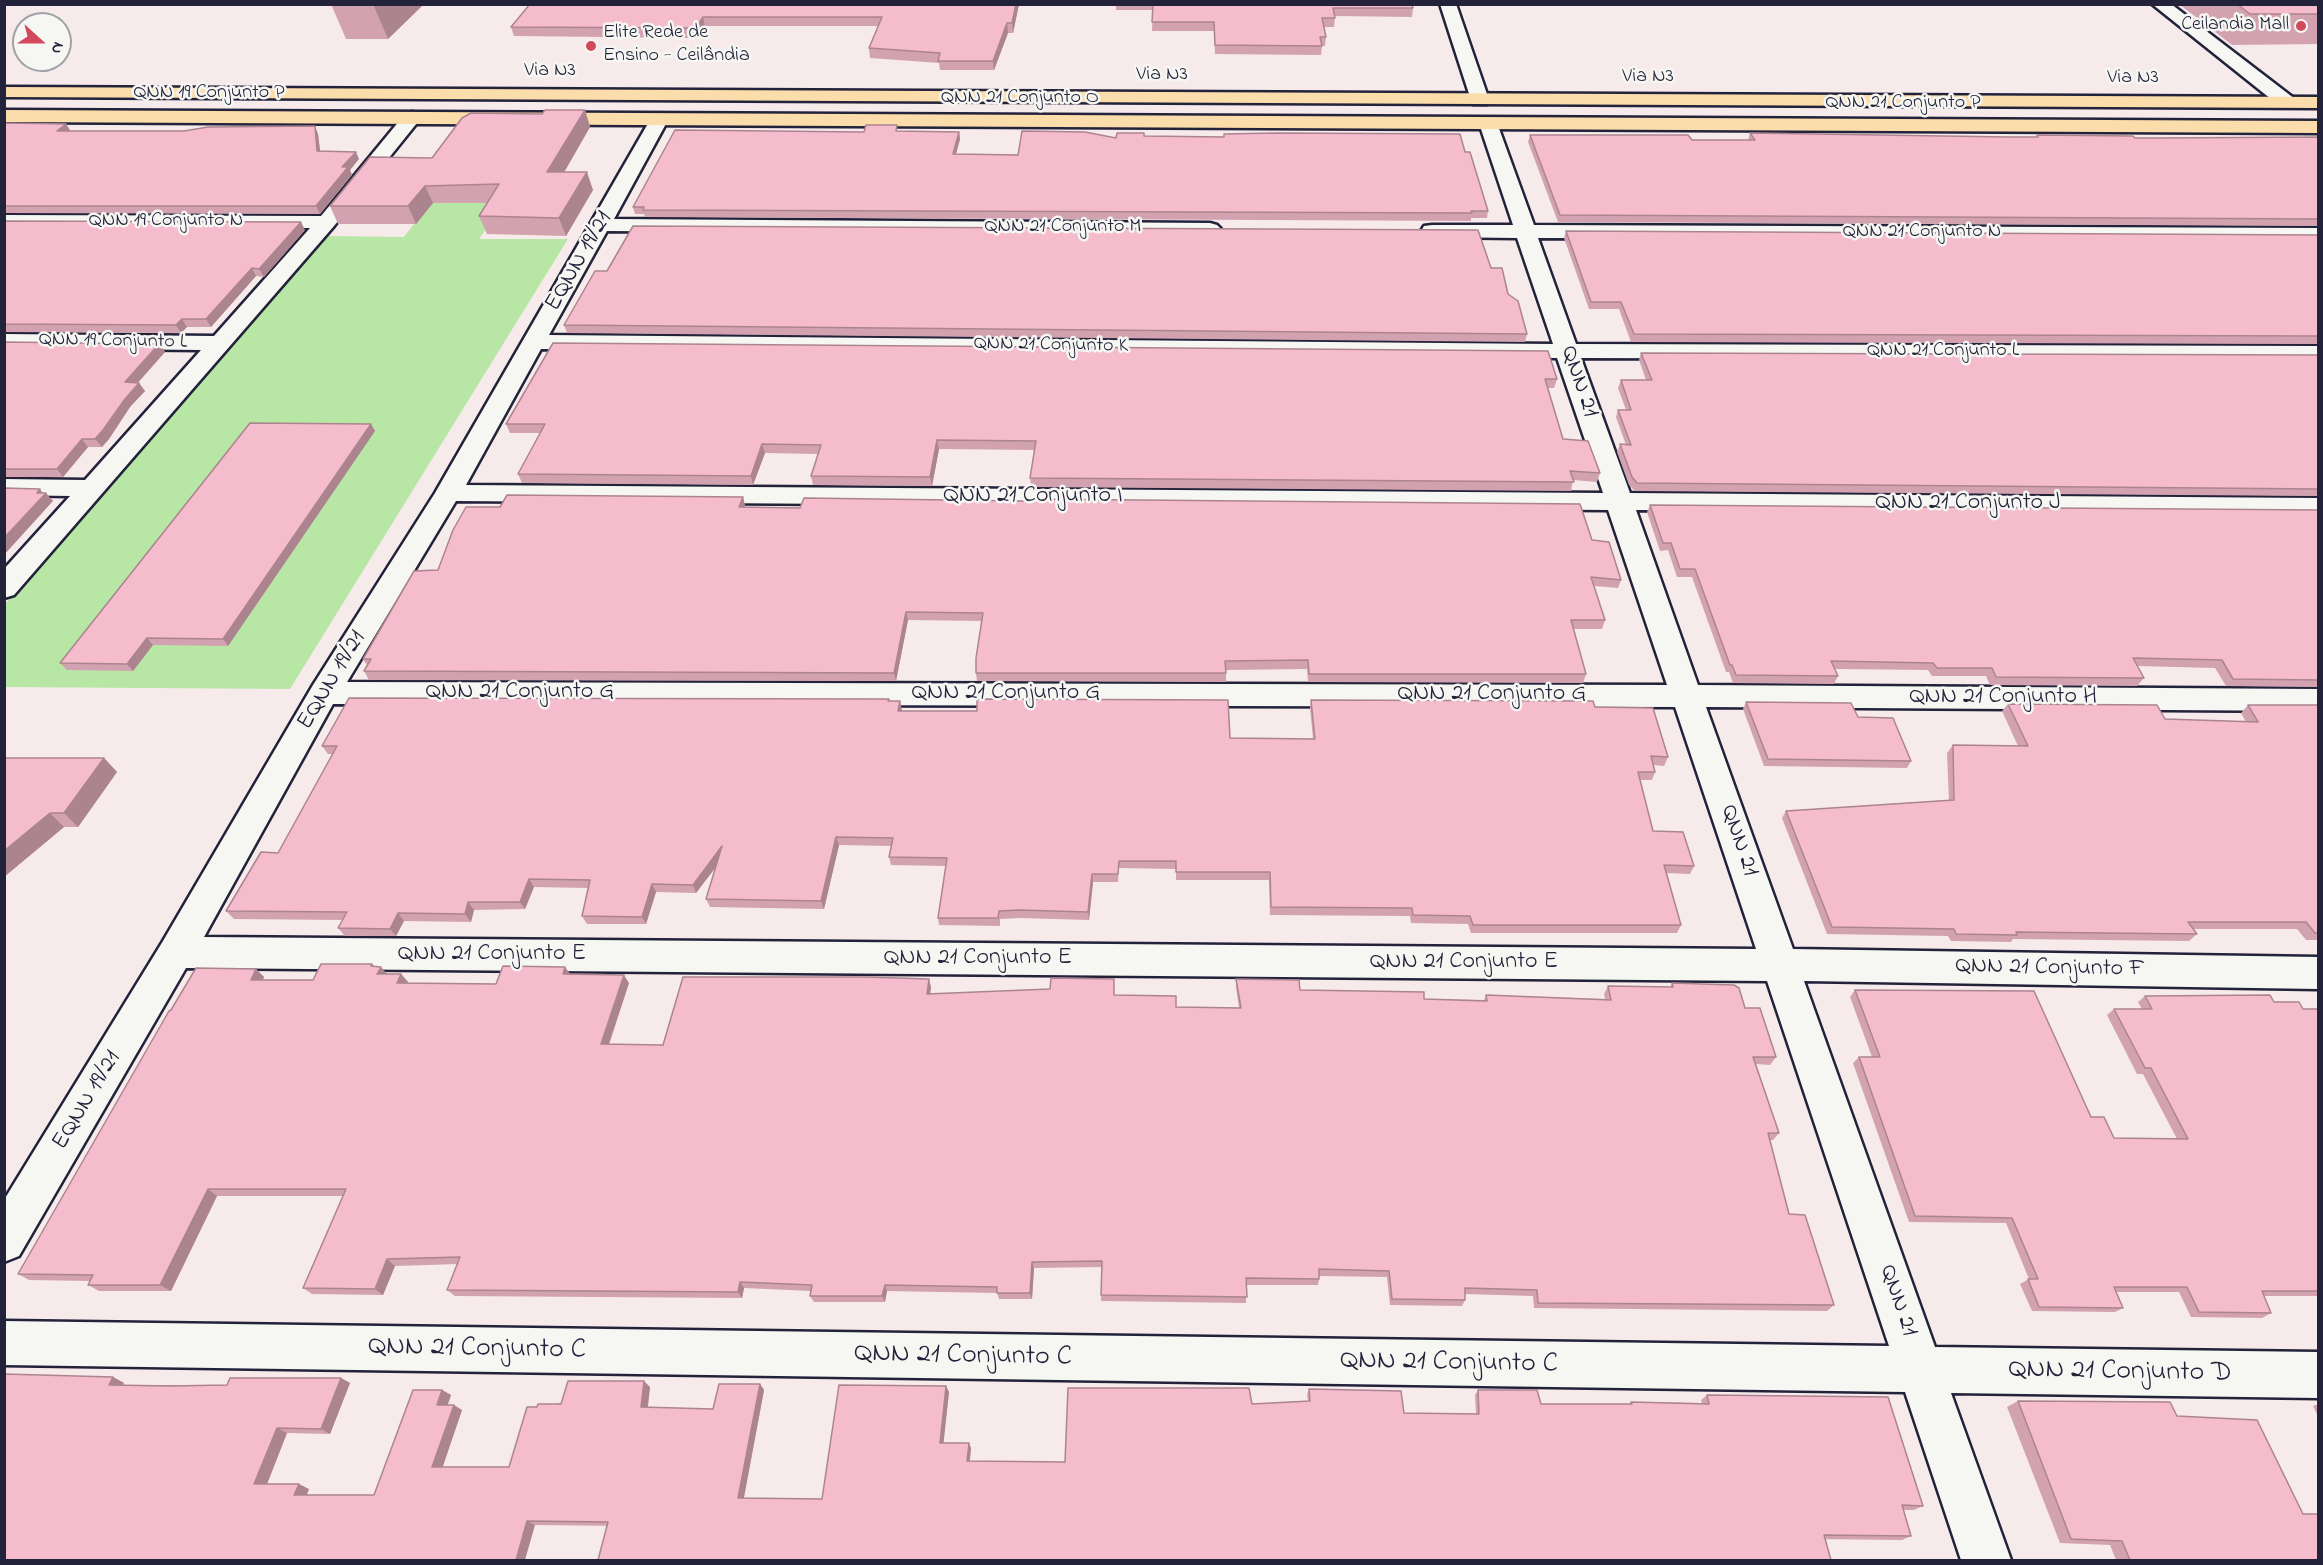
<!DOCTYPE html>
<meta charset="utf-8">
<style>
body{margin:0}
#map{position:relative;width:2323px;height:1565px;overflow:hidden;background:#f6eaeb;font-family:"Indie Flower",sans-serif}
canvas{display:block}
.frame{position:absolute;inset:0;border:6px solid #22223b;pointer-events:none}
.north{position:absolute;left:12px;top:12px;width:60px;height:60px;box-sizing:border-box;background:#f6f6f2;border:2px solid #a1a1a9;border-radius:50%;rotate:111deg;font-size:16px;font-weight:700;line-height:24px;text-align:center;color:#22223b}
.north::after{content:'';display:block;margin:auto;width:21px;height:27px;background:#d1495b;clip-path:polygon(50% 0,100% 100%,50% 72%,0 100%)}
</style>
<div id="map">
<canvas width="2323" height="1565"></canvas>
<div class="frame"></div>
<div class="north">N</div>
</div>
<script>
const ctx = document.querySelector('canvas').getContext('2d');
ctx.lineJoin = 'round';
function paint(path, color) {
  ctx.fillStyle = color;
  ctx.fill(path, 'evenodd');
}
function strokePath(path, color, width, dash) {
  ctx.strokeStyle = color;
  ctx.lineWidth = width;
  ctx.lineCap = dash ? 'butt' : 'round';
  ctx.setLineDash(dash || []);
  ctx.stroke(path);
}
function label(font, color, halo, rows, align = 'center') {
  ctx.font = font + ' "Indie Flower",sans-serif';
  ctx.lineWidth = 5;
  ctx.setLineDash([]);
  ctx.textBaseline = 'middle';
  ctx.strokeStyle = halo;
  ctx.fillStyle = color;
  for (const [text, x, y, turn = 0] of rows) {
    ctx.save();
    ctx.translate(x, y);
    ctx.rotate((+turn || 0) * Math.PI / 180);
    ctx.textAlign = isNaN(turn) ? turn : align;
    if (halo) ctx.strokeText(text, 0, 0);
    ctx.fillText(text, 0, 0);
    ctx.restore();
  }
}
paint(new Path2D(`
 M431,202H505L479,239H568L290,689L5,687V604L323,236L404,237Z`), '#b8e7a5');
const minor = new Path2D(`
 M1440,4H1456L1489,100L1487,104H1473L1471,100Z
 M2152,4H2171L2295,99L2297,103L2295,107H2281Z
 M412,112L419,114L421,118L334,226L14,595L4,598V569L70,496L4,495V479L85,480L201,350L4,348V334L214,336L310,228L4,227V215L321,216L405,114Z
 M659,114L666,116L668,120L614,219L1210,223L1217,225L1221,229L1217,233L1210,235L607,231L549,335L1553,344L1517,238L1432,237L1424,236L1421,231L1424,226L1432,225H1513L1479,123L1481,119H1495L1497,123L1534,225L2318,228V240L1538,238L1576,344L2318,346V360L1581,358L1630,493L2318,498V515L1636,510L1698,685L2318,689V711L1706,707L1793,949L2318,957V989L1804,981L1935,1347L2318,1352V1398L1951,1393L2011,1560H1961L1905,1392L4,1365V1321L1889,1346L1767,981L186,968L19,1256L4,1262V1200L163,941L313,685L435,493L650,120L652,116ZM541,349L1557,358L1603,493L466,485ZM456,501L1608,510L1667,685L347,682ZM333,704L1675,707L1756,949L204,937Z`);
const major = new Path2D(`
 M4,87L2318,97V108L4,97Z
 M4,110L2318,121V133L4,122Z`);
strokePath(minor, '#22223b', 5);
strokePath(major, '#22223b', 5);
paint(minor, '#f6f6f2');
paint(major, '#fbddab');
paint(new Path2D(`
 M331,4H424L388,39H346Z
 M530,4H1019L1013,33H1008L994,70H940L939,63L870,58L869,48L878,26H705L698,38L514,36L511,27Z
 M1116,4H1412L1413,8L1412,17L1335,16L1334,27H1324L1326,37L1325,46H1322L1321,55L1215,54L1214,31H1152L1153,10H1116Z
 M2179,4H2319V44L2232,45Z
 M585,110L590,127L564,172L593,190L566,236L487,234L479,216L488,203H433L416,224H338L330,206L432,158L542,114Z
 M4,123L66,124L70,131L318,134L320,151L359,159L350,170L352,175L320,214L4,213Z
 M898,131L959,132L960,139L956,154L1018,155L1116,138L1144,136L1465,152L1488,211L1487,218H1471V221L645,217L644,214H635L633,207Z
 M1750,133L2008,137H2036L2037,135L2135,138L2319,137V226L1558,222L1528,142L1530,135L1692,140H1748Z
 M4,221L305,230L264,277L256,276L211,327H187L181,333L4,332Z
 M1566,231L2319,235V344L1631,342L1619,309H1589L1564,238Z
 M1491,268L1508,294L1527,334L1525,342L567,333L564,325Z
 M4,342L159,344L165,352L138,383H139L145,391L130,407L109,439L102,447H88L63,477H4Z
 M553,343L1557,379L1554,388H1547L1563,439L1600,473L1597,482L1573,480L1571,491L1031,487L1030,478L1034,450L939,449L932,486L813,485L811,476L818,454L765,453L753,485L522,483L518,474L540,433H510L506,424Z
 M1641,353L2319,355V496L1635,491L1629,485L1617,452L1620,444L1626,445L1616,417L1618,410H1626L1618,388L1621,380H1646L1639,360Z
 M371,424L375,431L228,646L153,645L133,671L67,670L60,663Z
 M743,497L745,506V507L1592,540L1621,580L1618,588L1594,586L1605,620L1602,629H1573L1586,674L1583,683L1308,682L1307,669L1226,670V682L977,681L976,673L981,621L908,620L896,681L369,680L364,671L367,665L363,659L438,570L500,507Z
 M1650,505L2319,510V687L2226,686L2215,668L2137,666L2144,678L2137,686L1990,685L1986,676H1932L1928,670L1835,669L1838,676L1834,684L1733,683L1729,672H1726L1692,577H1677L1668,550L1660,551L1647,512Z
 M1311,700L1595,707L1668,757L1664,766L1653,765L1655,772L1652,780H1640L1653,831L1694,866L1690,874L1667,873L1681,925L1677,933H1471L1468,924L1411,923L1410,916L1270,915L1269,880H1176V869L1119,868L1118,882H1093L1089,920L1020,918L1000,919V926L939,925L938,918L946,866L891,865L889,857L891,846L839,845L824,909L710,907L706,899L716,866L696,893L656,892L646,924H587L582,916L588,888L534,887L525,909L474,910L471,922L404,921L396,936H345L338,928L343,920L234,919L226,911L278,853L333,754H328L322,746L889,701H900L901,711L1230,738L1313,739L1310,708Z
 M1746,702L1858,717L1911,761L1907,768L1764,766L1743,709Z
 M2008,704L2165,719L2246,722L2241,713L2248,705H2319V940H2306L2297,929H2193L2197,934L2189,941L2013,939L2011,942L1951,941L1948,936L1827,934L1782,818L1786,811L1949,800L1947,753L1953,745L2018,746L2002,711Z
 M4,758H104L117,772L78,827H64L4,877Z
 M374,966L387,974H401L408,982L407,983L496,984L565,967L570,974L629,983L609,1045H663L931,987L930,994L1114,995L1176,1007L1239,1008L1236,987V979L1300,990L1424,999L1484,1000L1486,995L1605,999L1604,994L1608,986L1670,987L1672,983L1745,1008L1776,1057L1770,1065L1756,1064L1779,1133L1773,1140H1770L1789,1214L1834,1305L1827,1311L1534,1308L1533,1296L1465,1294V1300L1462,1306L1390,1305L1387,1277L1319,1276V1279L1318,1285H1246V1303L1101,1301L1102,1267L1034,1268L1032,1299H999L997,1293L887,1291L885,1302H814L810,1296L811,1291L744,1288L742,1298L455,1296L447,1290L458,1264L395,1266L383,1295L312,1294L303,1288L343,1196H217L171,1291H99L88,1285L90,1281L29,1280L18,1274L171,1010L256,969L264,977L263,980H313Z
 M1855,990L2091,1117L2114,1138L2177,1139L2143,1074H2137L2107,1015L2114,1009H2142L2138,1002L2145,996L2274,1002L2303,1009H2319V1296H2264L2271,1313L2262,1318L2191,1317L2179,1292H2116L2123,1308L2115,1312L2032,1311L2020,1284L2029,1279L2006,1223L1909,1222L1853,1063L1859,1057H1872L1850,997Z
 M113,1377L124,1383L123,1385H227L341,1378L350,1383L330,1434L287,1433L267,1484L309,1489L306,1495H374L442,1390L451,1395L447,1405L462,1410L442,1467H509L537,1407L650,1387L648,1407L713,1409L760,1384L764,1390L744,1498L822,1499L946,1386L949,1392L943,1443L971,1448L970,1461L1065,1462L1252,1404L1308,1401L1307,1395L1309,1389L1404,1413L1476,1414L1475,1395L1478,1390L1541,1404H1629L1631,1402L1702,1403L1701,1400L1707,1395L1923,1506L1914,1510H1903L1911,1536L1902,1540L535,1525L4,1560Z
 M2018,1401L2177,1416L2303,1514L2319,1560H2116L2110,1545L2060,1543L2007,1407Z
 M2319,1404V1418L2313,1406Z`), '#d3a2b1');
paint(new Path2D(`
 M373,4H424L388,39Z
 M1016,4H1019L1013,33L1012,23Z
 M703,17L705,26L698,38L696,28Z
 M1007,23L1008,33L994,70L993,61Z
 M585,110L590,127L554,190L547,172Z
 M66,124L71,132L57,131Z
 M315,126L318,134L321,159L317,151Z
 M959,132L960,139L954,161L953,154Z
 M356,152L359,159L350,170L352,175L320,214L316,206L342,167Z
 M587,172L593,190L566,236L559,218Z
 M425,186L433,203L416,224L408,206Z
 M301,222L305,230L264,277L259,269Z
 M252,268L256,276L211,327L206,319Z
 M182,319L187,327L181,333L176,325Z
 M159,344L165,352L130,391L125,382Z
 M139,383L145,391L130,407L109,439L102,447L95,439L125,399Z
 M371,424L375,431L228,646L223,639Z
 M82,439L88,447L63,477L57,469Z
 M937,440L939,449L932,486L930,477Z
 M762,444L765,453L753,485L751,476Z
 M40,489L44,495L46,493L53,501L4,555V538Z
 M743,497L745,506L742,516L739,507Z
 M906,612L908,620L896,681L894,673Z
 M147,638L153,645L133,671L127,664Z
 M900,701L902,710L900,720L898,711Z
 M104,758L117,772L78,827L64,813Z
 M50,813L64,827L4,877V851Z
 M836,837L839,845L824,909L821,901Z
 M722,846L726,854L696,893L693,885Z
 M1092,874L1093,882L1089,920L1088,912Z
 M529,879L534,887L525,909L520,902Z
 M652,884L656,892L646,924L642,917Z
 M468,902L474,910L471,922L465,914Z
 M398,913L404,921L396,936L390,929Z
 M372,964L379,972L381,967L388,975L384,982L371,966Z
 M565,967L570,974H563Z
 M256,969L264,977L259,988L251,980Z
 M401,974L408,982L404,991L397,983Z
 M624,975L629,983L606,1052L601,1044Z
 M929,979L931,987L929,1002L927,994Z
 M208,1189L217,1196L171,1291L160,1285Z
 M387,1259L395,1266L383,1295L375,1289Z
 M1032,1262L1034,1268L1032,1299L1030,1293Z
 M740,1282L744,1288L742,1298L738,1292Z
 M885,1285L887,1291L885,1302L882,1296Z
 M113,1377L124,1383L121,1390L109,1385Z
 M341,1378L350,1383L330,1434L321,1429Z
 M644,1381L650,1387L647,1412L641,1407Z
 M760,1384L764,1390L743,1502L738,1498Z
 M946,1386L949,1392L943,1448L940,1443Z
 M442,1390L451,1395L446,1410L437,1405Z
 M454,1405L462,1410L441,1472L432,1467Z
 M277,1428L287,1433L265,1489L254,1484Z
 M969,1443L971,1448L969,1466L967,1461Z
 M299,1484L309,1489L305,1500L294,1495Z
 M527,1521L535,1525L525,1560H516Z`), '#ac8490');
const building = new Path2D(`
 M530,4H1016L1012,23H1007L993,61H938L940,53L869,48L882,17H703L696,28L511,27Z
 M1153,4H1412L1413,8H1333L1335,18H1322L1326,37H1320L1322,46L1215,45L1214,22H1152Z
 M2237,4H2319V14H2250Z
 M545,110H585L547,172H587L559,218L479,216L499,184L425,186L408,206H330L370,157L432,158L462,118L471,113L542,114Z
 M4,123L66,124L57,131H184L208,127L315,126L317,151L356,152L342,167H348L316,206H4Z
 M866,125H897L896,131L959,132L953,154L1018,155L1022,131L1085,132L1116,138L1117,133H1144V136L1224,137V134L1276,133L1460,134L1465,152H1470L1488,211H1471L1472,213L643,210L644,207H633L675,130L864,132Z
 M1750,133L2008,137H2038L2037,135L2133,136L2135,138H2161L2319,137V219L1560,215L1530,135H1688L1692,140H1755Z
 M4,221L301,222L259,269L252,268L206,319H182L176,325L4,324Z
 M633,226L1478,230L1491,268H1502L1508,294L1518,301L1527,334L564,325L595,271H607Z
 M1566,231L2319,235V336L1634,334L1621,302H1591Z
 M4,342L159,344L125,382L139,383L125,399L103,430L95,439H82L57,469H4Z
 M553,343L1548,351L1557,379H1545L1563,439L1588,441L1600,473L1570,471L1574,482L1030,478L1036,441L937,440L930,477L811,476L821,445L762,444L751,476L518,474L545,424H506Z
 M1641,353L2319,355V489L1637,483L1632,477L1620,444L1631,445L1618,410H1631L1621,380H1652Z
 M250,423L371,424L223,639L147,638L127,664L60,663Z
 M4,488L40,489L37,493H46L4,538Z
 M507,495L743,497L739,507L800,508L804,498L1024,501L1027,499L1580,504L1592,540L1609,542L1621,580L1591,577L1605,620H1571L1586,674H1309L1308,660L1225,661L1226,673H976V658L983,613L906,612L894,673L364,671L371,659H363L414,571L438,570L453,530L466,507H500Z
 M1650,505L2319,510V680L2233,679L2222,660L2133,658L2144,678L1996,677L1992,668H1937L1933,663L1831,661L1838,676L1736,675L1732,665H1730L1695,569H1680L1671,543H1663Z
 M349,698L889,699L888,701H900L898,711H977V699L1228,700L1230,738L1315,739L1311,700L1593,701L1595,707L1653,708L1668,757L1651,756L1655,772H1638L1653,831L1683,832L1694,866L1664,865L1681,925H1473L1470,916L1413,915L1412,908L1271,907L1270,872H1176V861H1119L1118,874H1092L1088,912L1019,910L999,911L998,918H938L947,858L889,857L893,838L836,837L821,901L706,899L722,846L693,885L652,884L642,917L582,916L590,880L529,879L520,902H468L465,914L398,913L390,929L338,928L347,912L226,911L261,852L278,853L337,746H322Z
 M1746,702L1851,703L1858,717L1893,718L1911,761L1768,759Z
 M2008,704L2157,705L2165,719L2258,722L2248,705H2319V933H2315L2306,922H2188L2197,934L2016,932L2017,935L1956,934L1954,929L1832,927L1786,811L1954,800L1953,745L2028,746Z
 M4,758H104L64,813H50L4,851Z
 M321,964H372L371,966L381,967L377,974H401L397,983L496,984L503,966L565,967L563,974L624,975L601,1044L663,1045L683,977H867L929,979L927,994L1050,989L1051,978L1114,979V995L1176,996V1007L1241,1008L1236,979L1299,980L1300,990L1424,992V999L1487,1001L1486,995L1611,1000L1608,986L1673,987L1672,983L1734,985L1739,988L1745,1008H1760L1776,1057H1753L1779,1133H1768L1789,1214L1805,1215L1834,1305L1538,1303L1537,1290L1465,1288V1300L1392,1299L1389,1271L1319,1269V1279L1246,1278L1247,1297L1101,1295L1102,1261L1032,1262L1030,1293H997V1287L885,1285L882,1296H810L812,1285L740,1282L738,1292L447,1290L460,1257L387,1259L375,1289L303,1288L346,1189H208L160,1285H88L93,1275L18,1274L169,1011L171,1010L196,968L256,969L251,980H313Z
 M1855,990L2034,991L2091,1117H2104L2114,1138L2188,1139L2151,1068H2145L2114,1009H2152L2145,996L2270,995L2274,1002H2299L2303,1009H2319V1291H2262L2271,1313L2199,1312L2187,1287H2114L2123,1308L2039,1307L2028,1279H2038L2012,1218L1915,1216L1859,1057H1880Z
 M4,1374L113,1377L109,1385L170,1386L227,1385L230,1378H341L321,1429L277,1428L254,1484H299L294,1495H374L413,1390H442L437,1405H454L432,1467H509L527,1407H537L538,1404H561L568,1381H644L641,1407L713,1409L719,1384H760L738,1498L822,1499L839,1385L946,1386L940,1443H969L967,1461L1065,1462L1068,1388H1249L1252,1404L1310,1401L1309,1389L1401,1391L1404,1413L1479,1414L1478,1390H1537L1541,1404H1632L1631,1402L1709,1404L1707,1395L1888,1397L1923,1506L1902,1505L1911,1536L1824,1535L1831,1560H598L608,1522L527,1521L516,1560H4Z
 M2018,1401L2170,1402L2177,1416L2257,1420L2303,1514H2319V1560H2130L2122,1541L2071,1539Z`);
paint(building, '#f5bcce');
strokePath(building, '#ac8490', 1.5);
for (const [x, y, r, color] of [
 [2301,26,6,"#d1495b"],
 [591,46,6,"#d1495b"]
]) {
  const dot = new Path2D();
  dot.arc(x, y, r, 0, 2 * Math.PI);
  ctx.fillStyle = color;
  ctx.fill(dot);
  strokePath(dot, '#f6f6f2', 2);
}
label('20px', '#22223b', '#f6f6f2', [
 ["Ceilandia Mall",2289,26],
 ["Elite Rede de",603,34,"left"],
 ["Ensino - Ceilândia",603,57,"left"]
], 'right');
label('20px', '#22223b', '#f6f6f2', [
 ["Via N3",550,72],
 ["Via N3",1162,76],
 ["Via N3",1648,78],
 ["Via N3",2133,79],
 ["QNN 19 Conjunto P",209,94],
 ["QNN 21 Conjunto O",1020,99],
 ["QNN 21 Conjunto P",1903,104],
 ["QNN 19 Conjunto N",166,222],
 ["QNN 21 Conjunto M",1063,228],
 ["QNN 21 Conjunto N",1922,233],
 ["QNN 19 Conjunto L",113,342,1],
 ["QNN 21 Conjunto K",1051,346,1],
 ["QNN 21 Conjunto L",1943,352]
]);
label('24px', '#22223b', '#f6f6f2', [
 ["EQNN 19/21",580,262,-60],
 ["QNN 21",1578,382,71],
 ["QNN 21 Conjunto I",1033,497],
 ["QNN 21 Conjunto J",1968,504],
 ["EQNN 19/21",333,681,-59],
 ["QNN 21 Conjunto G",520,693],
 ["QNN 21 Conjunto G",1006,694],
 ["QNN 21 Conjunto G",1492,695],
 ["QNN 21 Conjunto H",2003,698],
 ["QNN 21",1738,841,71],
 ["QNN 21 Conjunto E",492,955],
 ["QNN 21 Conjunto E",978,959],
 ["QNN 21 Conjunto E",1464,963],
 ["QNN 21 Conjunto F",2050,969,1],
 ["EQNN 19/21",88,1101,-59],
 ["QNN 21",1897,1301,71]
]);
label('28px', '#22223b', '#f6f6f2', [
 ["QNN 21 Conjunto C",477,1350,1],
 ["QNN 21 Conjunto C",963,1357,1],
 ["QNN 21 Conjunto C",1449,1364,1],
 ["QNN 21 Conjunto D",2120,1373,1]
]);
</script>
